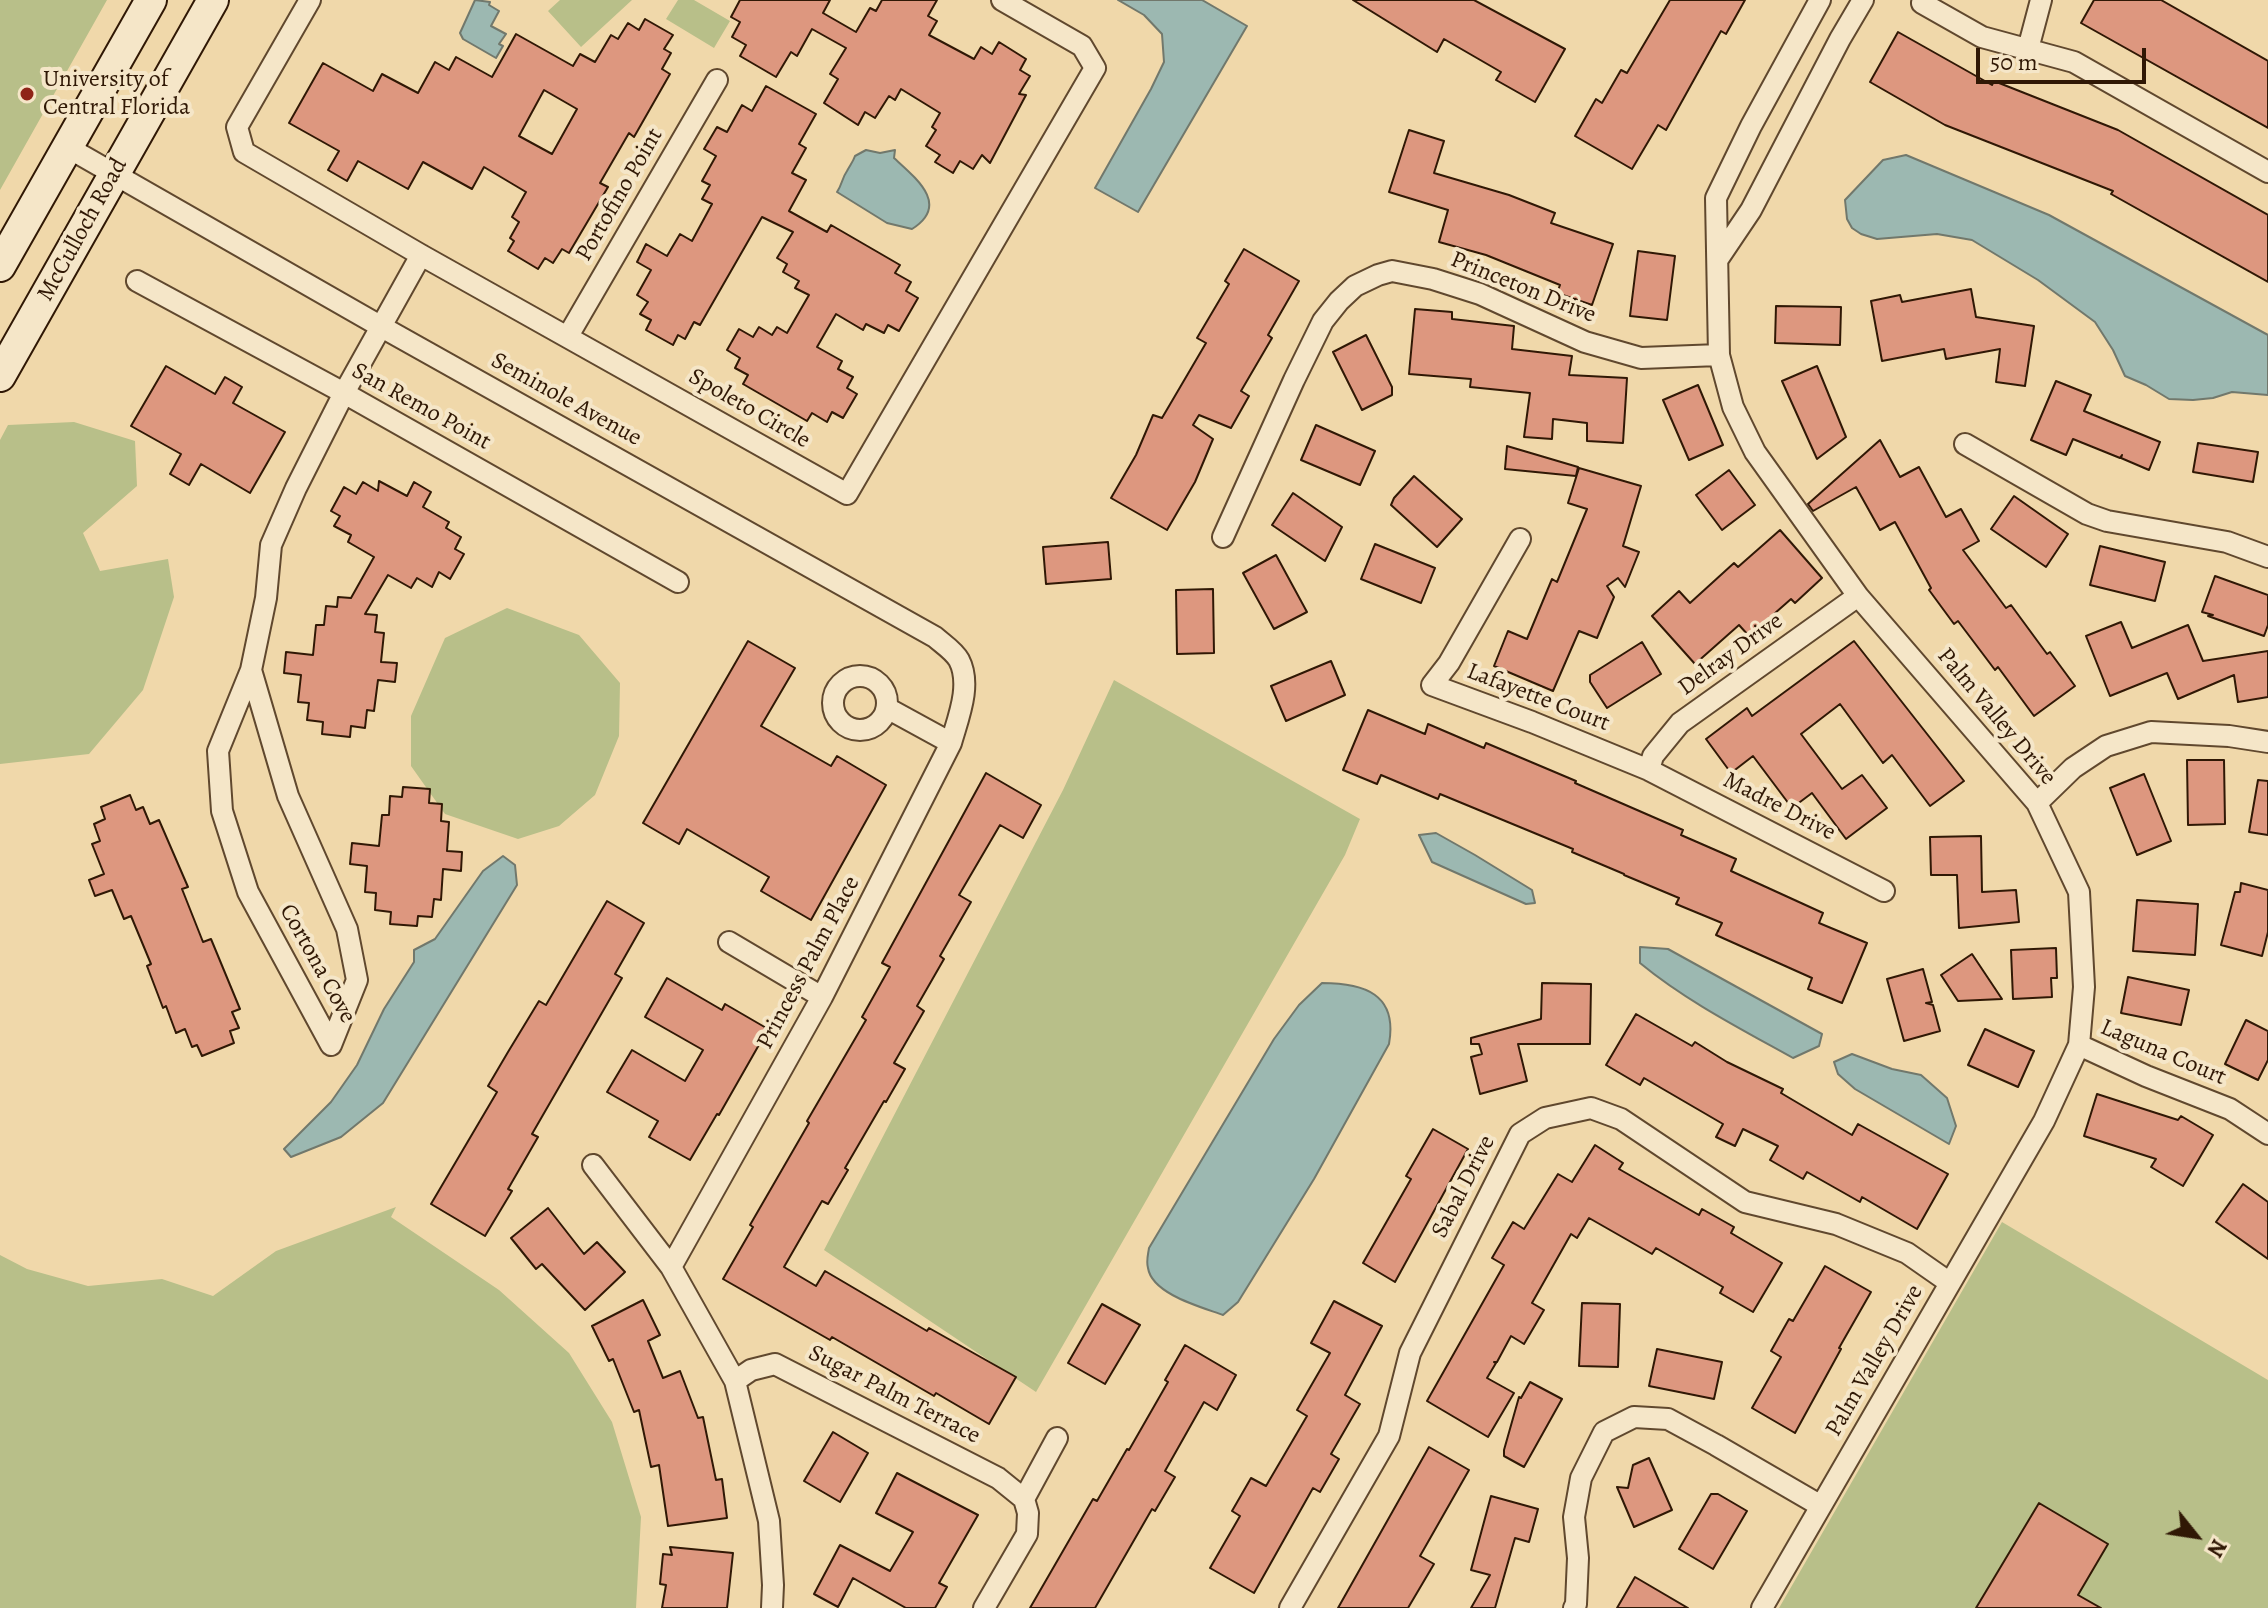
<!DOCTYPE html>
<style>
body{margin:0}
#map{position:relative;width:2268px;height:1608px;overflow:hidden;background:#f0d8aa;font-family:Alegreya,serif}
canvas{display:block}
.north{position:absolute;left:2156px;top:1496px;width:80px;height:80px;-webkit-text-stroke:6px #f5e6c8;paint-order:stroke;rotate:120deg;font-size:22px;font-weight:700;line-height:32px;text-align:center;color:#301805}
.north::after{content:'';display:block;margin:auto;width:28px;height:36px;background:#301805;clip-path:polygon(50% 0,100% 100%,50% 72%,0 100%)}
.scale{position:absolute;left:1976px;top:48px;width:170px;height:36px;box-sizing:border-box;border:4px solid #301805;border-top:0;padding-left:10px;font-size:24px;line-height:28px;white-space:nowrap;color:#301805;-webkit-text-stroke:6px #f5e6c8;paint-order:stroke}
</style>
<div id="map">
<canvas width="2268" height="1608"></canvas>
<div class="north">N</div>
<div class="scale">50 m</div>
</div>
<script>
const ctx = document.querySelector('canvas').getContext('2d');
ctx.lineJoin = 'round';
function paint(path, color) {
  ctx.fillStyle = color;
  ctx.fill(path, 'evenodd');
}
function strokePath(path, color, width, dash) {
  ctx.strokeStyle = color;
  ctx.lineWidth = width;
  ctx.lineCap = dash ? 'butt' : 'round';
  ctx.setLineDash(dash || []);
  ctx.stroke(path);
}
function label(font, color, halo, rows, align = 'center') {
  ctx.font = font + ' Alegreya,serif';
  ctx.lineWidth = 8;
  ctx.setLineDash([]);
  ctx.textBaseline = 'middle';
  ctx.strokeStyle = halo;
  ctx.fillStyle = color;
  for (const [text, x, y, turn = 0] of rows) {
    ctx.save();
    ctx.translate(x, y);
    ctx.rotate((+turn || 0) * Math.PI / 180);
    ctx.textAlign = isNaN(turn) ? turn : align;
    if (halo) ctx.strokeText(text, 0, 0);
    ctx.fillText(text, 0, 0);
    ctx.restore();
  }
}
paint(new Path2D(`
 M0,0H107L0,190Z
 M560,0H632L581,47L548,11Z
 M678,0H694L730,21L714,48L666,19Z
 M74,422L135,441L137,486L83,533L100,571L168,559L174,597L143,690L89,754L0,764V440L8,425Z
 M507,608L579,635L620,683L619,736L595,795L559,826L518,839L445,814L411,766V716L445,638Z
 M1114,680L1360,819L1345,855L1036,1392L824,1250L1063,790Z
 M396,1207L391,1217L499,1290L569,1353L612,1422L641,1517L636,1608H0V1255L27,1269L88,1286L162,1279L213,1296L276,1251Z
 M2002,1222L2268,1380V1608H1779Z`), '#b8bf89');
const water = new Path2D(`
 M475,0L490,2L489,5L499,11L491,26L506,34L499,44L503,46L496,58L463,39L460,33Z
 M1118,0H1202L1247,26L1138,212L1095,188L1151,89L1164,62L1162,34L1144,15Z
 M866,150L880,153L895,150L894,158C917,179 950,205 912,229L887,223L837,192C842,185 842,178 847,171C850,165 853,162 855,156Z
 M1906,155L2049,215L2268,335V395L2232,392L2213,398L2193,400L2169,399L2146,385L2125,376L2113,350L2095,322L2038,280L1972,240L1937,234L1877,239L1861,234L1852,228L1847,219L1845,200L1883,160Z
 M1436,833L1475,855L1532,890L1535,903L1526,904L1432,862L1419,835Z
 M503,856L515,865L517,885L383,1103L341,1137L291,1157L284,1149L331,1102L357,1065L384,1009L414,962V950L435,939L483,871Z
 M1640,947L1668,949L1822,1034L1819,1046L1793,1058C1741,1029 1686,1001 1640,963Z
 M1322,983C1364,983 1398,994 1389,1044L1314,1179L1238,1302L1223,1315C1201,1307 1152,1294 1148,1268C1146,1261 1148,1255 1149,1248L1274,1039L1299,1005Z
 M1852,1054L1892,1069L1921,1075L1947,1098L1956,1126L1949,1144L1855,1089L1838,1074L1834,1062Z`);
paint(water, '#9cb8b1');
strokePath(water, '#71786c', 2);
const building = new Path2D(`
 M740,0H830L823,13L856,32L870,8L876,11L882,0H937L928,16L937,21L929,35L974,59L981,47L992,54L999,42L1026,59L1020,70L1030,76L1019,94L1026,95L990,163L982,155L973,169L960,161L953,173L935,162L940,155L926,146L936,130L932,127L940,113L901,89L895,100L889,96L875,118L865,112L858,125L824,103L838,79L830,74L846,48L812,29L797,56L791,52L776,77L740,56L746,45L732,37L740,22L731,17Z
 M1353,0H1474L1565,49L1535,102L1496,80L1501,72L1444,39L1437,52Z
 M1670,0H1745L1726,34L1721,31L1666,130L1658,125L1632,169L1575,136L1596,99L1602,103L1621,70L1627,73Z
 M2094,0H2161L2268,61V128L2081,23Z
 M645,19L673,35L664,49L671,53L662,69L670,74L634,137L629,133L600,183L608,187L569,253L562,249L553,263L545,258L538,269L508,251L514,241L510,238L519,222L512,217L526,192L484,167L472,189L423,162L408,189L358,161L347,181L328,170L339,151L289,123L323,63L373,91L382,74L418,93L435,62L449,70L456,57L492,77L516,34L573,66L580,54L595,62L611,35L618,39L628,23L639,30ZM544,90L577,109L552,154L519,136Z
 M1898,32L1992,85L1994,81L2118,130L2268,215V282L2111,194L2113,191L1945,125L1870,82Z
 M766,86L816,114L799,144L806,148L792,173L806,180L789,211L827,232L831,225L900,265L895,273L911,282L906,291L918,298L899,331L888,325L884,333L866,324L863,330L836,314L817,347L842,361L838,369L853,377L847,388L857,394L843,418L832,412L827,422L812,413L807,421L743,384L748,375L735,368L740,358L727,350L739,329L753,337L759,327L772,335L777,327L787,333L809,295L795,288L799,281L783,272L787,264L777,258L793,232L762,217L700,325L694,322L685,339L678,335L673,345L646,330L651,320L640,314L648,302L637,295L651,270L637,262L646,244L667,256L680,234L692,241L712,204L702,199L710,185L702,181L716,156L704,149L717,127L727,132L742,105L752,111Z
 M1409,130L1444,141L1434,173L1509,195L1555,213L1551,223L1613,244L1592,305L1557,293L1560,285L1486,255L1439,242L1448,210L1389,192Z
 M1244,249L1299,281L1268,335L1272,338L1241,391L1249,396L1231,428L1199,415L1193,425L1213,439L1195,482L1167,530L1111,498L1136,455L1153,415L1162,418L1206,343L1197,338L1229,284L1225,281Z
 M1638,251L1675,256L1667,320L1630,316Z
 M1971,289L1976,317L2034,326L2025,386L1996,382L2000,349L1946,359L1944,349L1882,361L1871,301L1900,295L1902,302Z
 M1776,306L1841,307L1840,345L1775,343Z
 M1415,309L1452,312V319L1514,326L1512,349L1572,356L1569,375L1627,378L1623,443L1587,441V423L1553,419L1552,439L1524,437L1530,393L1470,387L1471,379L1409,374Z
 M1366,335L1392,387V395L1362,410L1333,352Z
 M166,366L215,394L225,377L242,387L233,403L285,432L250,493L201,464L189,485L170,474L181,454L131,426Z
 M1817,366L1846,437L1817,459L1782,381Z
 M2056,381L2091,395L2084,411L2160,442L2149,470L2121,458L2122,455L2120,458L2073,439L2066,455L2031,440Z
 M1698,385L1723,445L1689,460L1663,400Z
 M1316,425L1375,451L1360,485L1301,460Z
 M1880,440L1900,477L1919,467L1946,517L1961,509L1979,541L1963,550L2006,608L2011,605L2047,654L2050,652L2075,686L2034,716L1998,667L1995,670L1958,621L1954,624L1929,590L1931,588L1895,522L1880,530L1856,487L1813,511L1808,504Z
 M2198,443L2258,452L2253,482L2193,472Z
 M1507,446L1578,467L1576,476L1505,469Z
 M1579,468L1641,486L1623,546L1639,552L1625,587L1618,578L1607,586L1614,597L1597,638L1579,631L1553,691L1494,666L1508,631L1527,639L1552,579L1557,582L1587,509L1568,503Z
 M1729,470L1755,505L1722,530L1696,495Z
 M1414,476L1462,519L1437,547L1391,505L1394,498Z
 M379,481L407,496L414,482L431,492L423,507L449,522L446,528L461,537L455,549L464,554L450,579L439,572L432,587L417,578L411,588L388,575L365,614L377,615L375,632L384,633L381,662L397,663L395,682L378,680L374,711L367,710L365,728L351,726L350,737L322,734L323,722L307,720L309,703L298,702L301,675L284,673L286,652L313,655L316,625H324L326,606L337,607L338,597L351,598L374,557L348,542L351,535L334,526L340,516L331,511L344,487L356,494L363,482L378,491Z
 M1293,493L1342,527L1325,561L1272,525Z
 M2014,496L2068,534L2046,567L1991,529Z
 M1780,530L1822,578L1795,603L1791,599L1749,636L1739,625L1695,664L1652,616L1679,591L1690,603L1734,563L1738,567Z
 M1108,542L1111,579L1046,584L1043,547Z
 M1375,544L1435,568L1421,603L1361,579Z
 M2100,546L2165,562L2155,601L2090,585Z
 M1276,555L1307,612L1274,629L1243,573Z
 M2215,576L2268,595V625L2264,636L2208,616L2213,615L2202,612Z
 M1213,589L1214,653L1177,654L1176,590Z
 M2121,622L2132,648L2188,625L2203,661L2268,651V697L2238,702L2234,675L2178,699L2167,673L2110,696L2086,636Z
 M748,641L795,668L761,726L831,766L837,756L886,785L811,920L761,891L769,877L687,829L679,844L643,823Z
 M1854,641L1964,781L1930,806L1892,755L1883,763L1840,704L1801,734L1842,789L1862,775L1887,808L1846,839L1812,793L1792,808L1753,756L1731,773L1706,739L1747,708L1752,716Z
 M1642,642L1661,674L1607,708L1590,682V675Z
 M1331,661L1345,695L1286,721L1271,686Z
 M1368,710L1425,734L1428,724L1484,748L1486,743L1576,781L1575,783L1683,830L1681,835L1736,859L1731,871L1823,913L1819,923L1867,943L1842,1003L1808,989L1812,978L1716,935L1722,923L1676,904L1679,898L1624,875V874L1572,852L1573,849L1440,794L1438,799L1381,775L1377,784L1343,770Z
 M2187,760H2224L2225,824L2188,825Z
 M986,773L1041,805L1023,838L1000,825L959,895L971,902L940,956L944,959L917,1006L924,1011L894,1063L905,1069L886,1102L884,1101L845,1168L848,1170L828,1204L822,1201L784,1267L816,1286L825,1271L927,1331L929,1328L1016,1377L989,1424L936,1393L934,1396L832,1337L830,1340L723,1279L753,1227L750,1225L809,1123L807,1121L866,1020L862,1017L890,967L882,963Z
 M2144,774L2171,841L2137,855L2110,788Z
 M2258,780L2268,781V835L2249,832Z
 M403,787L430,789L429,803L442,804L441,821L449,822L447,851L462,852L461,871L443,869L441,900L434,899L432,917L418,916L417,926L390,924L391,912L375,910L376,893L365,892L367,866L350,864L352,843L379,846L382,815H389L390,796L402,797Z
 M130,795L136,810L143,807L150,824L159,820L188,887L182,889L203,942L211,939L240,1009L232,1012L239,1028L230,1031L234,1043L202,1056L197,1045L192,1047L185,1029L176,1033L166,1006L163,1008L147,966L151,964L131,916L124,919L112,890L95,896L89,880L104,874L92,844L100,841L94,824L105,819L101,807Z
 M1981,836L1982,892L2016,890L2019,922L1959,928L1957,875H1931L1930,837Z
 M2241,883L2268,890V932L2262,956L2221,945L2235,892H2240Z
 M2137,900L2198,904L2195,955L2133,951Z
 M607,901L644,923L615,974L622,978L532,1134L538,1137L508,1189L512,1191L485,1236L431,1204L497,1092L488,1086L508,1052L539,1001L546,1005Z
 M2056,948L2057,978H2051L2052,997L2013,999L2011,950Z
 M1972,954L2002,999L1958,1001L1941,975Z
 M1923,969L1932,1002L1926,1003L1933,1005L1940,1031L1904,1041L1887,979Z
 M2128,977L2189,990L2181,1025L2121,1013Z
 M667,978L722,1010L725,1004L768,1029L719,1115L717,1114L690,1160L649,1137L658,1121L607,1092L632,1050L685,1081L703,1050L645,1017Z
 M1542,983L1591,984L1590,1044H1518L1527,1081L1480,1094L1471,1057L1482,1054L1479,1044H1471V1038L1541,1019Z
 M1636,1014L1692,1046L1695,1042L1727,1062L1783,1089L1781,1093L1852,1135L1858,1124L1948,1174L1917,1229L1862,1197L1860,1202L1807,1172L1803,1179L1770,1160L1778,1146L1743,1129L1735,1146L1716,1137L1723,1124L1644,1078L1640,1085L1606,1065Z
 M2246,1020L2268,1031V1060L2258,1080L2225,1064Z
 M1985,1029L2034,1051L2018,1087L1968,1065Z
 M2097,1094L2178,1120L2181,1116L2213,1135L2183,1186L2151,1167L2156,1159L2084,1136Z
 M1433,1129L1468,1149L1395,1282L1363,1263L1411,1179L1406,1176Z
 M1595,1145L1623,1163L1619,1169L1699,1215L1702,1209L1734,1227L1731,1233L1782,1263L1753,1312L1720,1293L1723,1287L1656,1248L1652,1254L1589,1218L1577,1238L1571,1234L1532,1303L1544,1310L1524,1344L1511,1336L1497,1362H1494L1496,1363L1487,1378L1514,1393L1488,1437L1427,1401L1504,1265L1492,1258L1513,1222L1524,1229L1558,1174L1572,1182Z
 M2243,1184L2268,1202V1259L2216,1222Z
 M548,1208L584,1254L597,1242L625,1272L585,1310L542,1264L536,1269L511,1238Z
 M1825,1266L1871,1292L1839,1348L1841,1349L1795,1433L1752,1408L1781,1357L1771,1351L1789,1319L1793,1321Z
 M643,1300L660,1335L648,1341L663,1378L680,1371L698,1418L703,1417L716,1480L722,1479L727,1518L668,1526L659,1465L651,1467L639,1410L634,1412L613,1359L609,1361L592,1326Z
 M1334,1301L1382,1326L1345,1395L1360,1404L1331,1454L1339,1459L1320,1492L1313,1488L1254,1593L1210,1568L1240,1516L1232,1511L1251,1478L1266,1486L1307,1416L1297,1410L1330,1353L1311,1343Z
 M1582,1303L1620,1304L1618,1367L1579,1366Z
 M1102,1304L1140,1325L1105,1384L1068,1363Z
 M1185,1345L1236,1375L1217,1410L1204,1402L1165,1471L1175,1477L1155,1511L1152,1509L1095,1608H1030L1093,1499L1097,1501L1127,1449L1129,1450L1168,1382L1165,1380Z
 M1657,1349L1722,1362L1714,1399L1649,1386Z
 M1530,1382L1562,1399L1524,1467L1504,1456V1450L1519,1397L1521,1398Z
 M833,1432L868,1453L840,1502L804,1481Z
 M1429,1447L1469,1470L1420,1556L1434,1564L1408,1608H1338Z
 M1649,1458L1672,1510L1634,1527L1617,1487L1628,1488L1633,1465Z
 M897,1473L978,1515L939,1583L947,1587L935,1608H906L853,1578L838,1607L814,1594L840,1545L890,1571L913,1532L876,1513Z
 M1711,1494H1718L1747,1511L1713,1569L1679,1549Z
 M1491,1496L1538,1509L1529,1542L1515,1538L1495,1608H1471L1490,1575L1471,1570Z
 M2039,1503L2108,1544L2078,1595L2101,1608H1976Z
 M670,1547L733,1553L727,1608H662L666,1585L660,1584L663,1554L672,1555Z
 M1635,1577L1688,1608H1617Z`);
paint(building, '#dd977f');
strokePath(building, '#301805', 2);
const street = new Path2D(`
 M310,0L237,127L244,152L421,255L847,494L1095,68L1082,46L1002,0
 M1922,3L1982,37L2074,62L2268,172
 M2028,49L2041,0
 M67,147L380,326L935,637C943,644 954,651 959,660C972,685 958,718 951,743
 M1718,259L1751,210L1840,39L1863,0
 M137,281L344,393L678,582
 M568,336L717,80
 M1965,444L2087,514L2107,521L2227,542L2268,557
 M1223,537L1294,380L1323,321L1339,301L1355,286L1378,275L1392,271L1433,279L1480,294L1585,342L1641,358L1719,355
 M1520,539L1449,663L1432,685L1532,722L1649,770L1884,891
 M251,670L288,796L347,929L357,980L331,1045L248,892L222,811L218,751L251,670L266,598L271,545L296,488L344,393L421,255
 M833 703a27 27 0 1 1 54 0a27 27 0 1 1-54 0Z
 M1649,770L1653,756L1680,723L1858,596
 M2037,803L2073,768L2106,746L2151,732L2229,736L2268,742
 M729,942L822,997
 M2079,1045L2146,1076L2230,1109L2268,1134
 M593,1165L671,1267L735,1381L769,1521L773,1585L772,1608
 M671,1267L822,997L951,743L887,708
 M735,1381L751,1370L775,1364L998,1478L1024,1499L1057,1438
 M984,1608L1027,1534L1028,1513L1024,1499
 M1290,1608L1389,1436L1410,1353L1520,1134L1545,1118L1591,1108L1621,1119L1745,1202L1836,1224L1907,1253L1950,1283
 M1574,1608L1576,1604L1578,1558L1574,1517L1581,1478L1604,1432L1634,1417L1668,1419L1716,1445L1821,1506
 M1762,1608L2044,1121L2079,1045L2084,987L2079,892L2037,803L1858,596L1755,452L1733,407L1719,355L1716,198L1751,126L1820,0`);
const secondary = new Path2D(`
 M0,266L151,0
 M0,376L213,0`);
strokePath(street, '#60482e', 24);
strokePath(secondary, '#301805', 34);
strokePath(street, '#f5e6c8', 20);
strokePath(secondary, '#f5e6c8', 30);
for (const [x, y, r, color] of [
 [27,94,8,"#8f2418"]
]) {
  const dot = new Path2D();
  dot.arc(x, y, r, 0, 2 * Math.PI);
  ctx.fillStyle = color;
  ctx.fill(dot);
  strokePath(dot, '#f5e6c8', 3);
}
label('24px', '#301805', '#f5e6c8', [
 ["University of",43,80],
 ["Central Florida",43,108]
], 'left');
label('24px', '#301805', '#f5e6c8', [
 ["Portofino Point",620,195,-60],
 ["McCulloch Road",83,230,-61],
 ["Princeton Drive",1523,288,22],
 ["Seminole Avenue",566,400,29],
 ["San Remo Point",421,407,29],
 ["Spoleto Circle",749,409,30],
 ["Delray Drive",1731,655,-36],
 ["Lafayette Court",1538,698,21],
 ["Palm Valley Drive",1996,717,50],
 ["Madre Drive",1779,807,27],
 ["Princess Palm Place",809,963,-62],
 ["Cortona Cove",317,964,61],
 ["Laguna Court",2163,1053,23],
 ["Sabal Drive",1464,1187,-63],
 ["Palm Valley Drive",1875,1361,-60],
 ["Sugar Palm Terrace",894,1395,27]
]);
</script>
